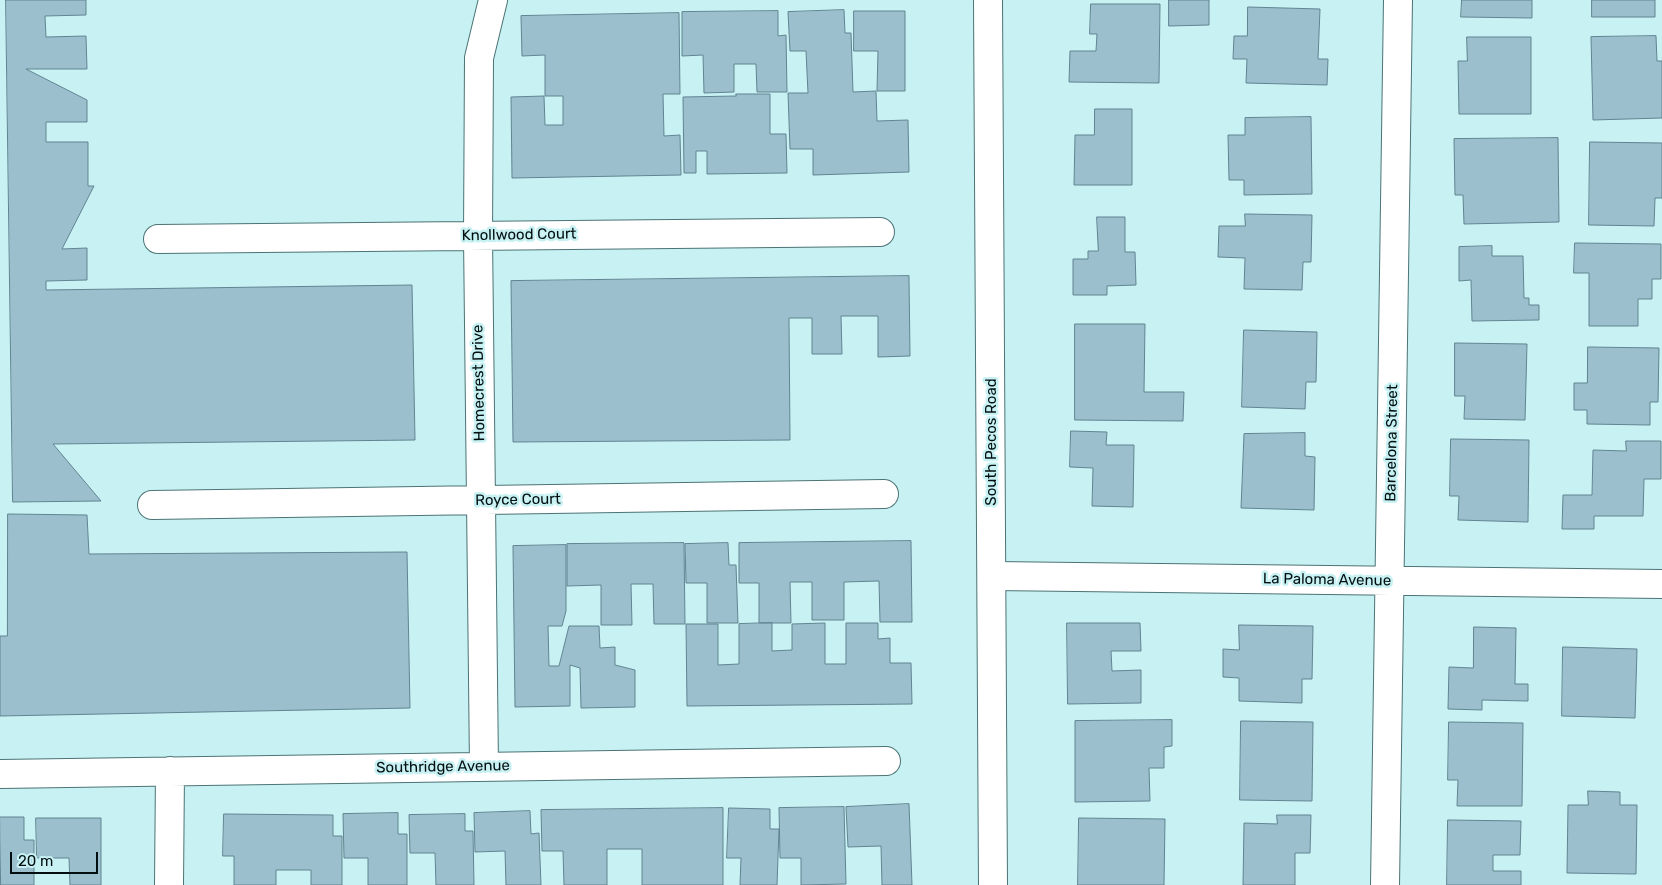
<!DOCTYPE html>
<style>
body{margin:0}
#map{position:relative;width:1662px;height:885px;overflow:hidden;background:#c7f1f3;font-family:Rubik,sans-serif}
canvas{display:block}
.scale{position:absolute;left:10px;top:852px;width:88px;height:22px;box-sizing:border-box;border:2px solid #020e0f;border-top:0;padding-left:6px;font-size:15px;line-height:18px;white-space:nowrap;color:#020e0f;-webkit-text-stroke:4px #c7f1f3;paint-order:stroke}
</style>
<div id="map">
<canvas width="1662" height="885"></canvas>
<div class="scale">20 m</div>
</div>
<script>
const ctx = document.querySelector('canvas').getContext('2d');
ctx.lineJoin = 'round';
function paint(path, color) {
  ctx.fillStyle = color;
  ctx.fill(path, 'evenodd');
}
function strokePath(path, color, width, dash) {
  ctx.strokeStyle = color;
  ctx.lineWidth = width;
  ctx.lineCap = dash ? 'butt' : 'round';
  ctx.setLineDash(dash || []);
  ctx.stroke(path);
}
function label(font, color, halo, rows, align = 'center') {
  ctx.font = font + ' Rubik,sans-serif';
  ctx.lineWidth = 5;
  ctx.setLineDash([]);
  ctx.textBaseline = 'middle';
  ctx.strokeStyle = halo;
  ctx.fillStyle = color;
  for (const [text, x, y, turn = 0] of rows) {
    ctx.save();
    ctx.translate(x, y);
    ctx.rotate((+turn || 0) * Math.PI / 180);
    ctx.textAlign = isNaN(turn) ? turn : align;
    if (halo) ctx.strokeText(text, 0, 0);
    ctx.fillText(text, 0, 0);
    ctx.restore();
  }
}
const building = new Path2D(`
 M6,0H86V15L45,16L46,37L86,36L87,69H26L87,100V122H46V142H88V186H94L62,249L87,248V280L46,281V290L412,285L415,440L53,444L101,501L13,502Z
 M1169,0H1209V25L1169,26Z
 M1462,0H1532V18L1461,17Z
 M1592,0H1655V17H1592Z
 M1091,4H1160L1159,83L1069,82L1070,51H1096L1097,34H1090Z
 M1248,7L1320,9L1318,59H1328L1327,85L1246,83L1247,59H1233L1234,36H1247Z
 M844,10L845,33H851L853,92L876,91L877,121L908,120L909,172L813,175V149H790L788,93H808L806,51H790L788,12Z
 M778,11V36L786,35L787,92H757L756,64H734V92L704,93L703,55L682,56V12Z
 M854,11H905V91H877L878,51H854Z
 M679,13L680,94H663L664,136L680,135L681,175L512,178L511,97L544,96L545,125H563V96H545V55L522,56L521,16Z
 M1656,36L1657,61H1662V118L1593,120L1591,37Z
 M1467,37H1531V114H1459L1458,61H1467Z
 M736,94H770V134H786L787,173L707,174V151H696V173H684L683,97L736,96Z
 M1095,109H1132V185H1074L1075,135H1094Z
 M1311,117L1312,194L1244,195V180H1229L1228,135H1245V118Z
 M1558,138L1559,222L1464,224L1463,195H1455L1454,139Z
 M1590,142L1662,143V198H1655L1654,226L1589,225Z
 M1245,214L1312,215L1311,262H1303L1302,290L1244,289L1245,258L1218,257L1219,226H1245Z
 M1097,217H1125V252H1135L1136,285L1107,286V295H1073V259H1088V251H1098Z
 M1575,243L1661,244V279H1652V299H1638V326H1589V273H1574Z
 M1492,246V256H1523L1524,298H1529V305H1539V320L1472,321L1471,280L1459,281V247Z
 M909,276L910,356L878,357V316H841L842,354H812V318H789L790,440L513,442L511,281Z
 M1075,324H1145L1144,392H1184L1183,421L1075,420Z
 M1244,330L1317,332L1316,382H1306L1305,409L1242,407Z
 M1455,343L1527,344L1525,420L1464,419L1465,396H1455Z
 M1588,347L1659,348L1658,402H1650V425L1587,424V410H1574V383H1587Z
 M1071,431L1107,432L1106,445H1134L1133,507L1092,506L1093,468L1070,467Z
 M1305,433V456L1315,457L1314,510L1241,508L1244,434Z
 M1451,439L1529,440L1528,522L1458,520L1459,496H1450Z
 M1626,441H1661V479H1644L1643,516H1594V529H1562L1563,495H1592L1593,450L1626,451Z
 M8,514L87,515L89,554L407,552L410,708L0,716V636H7Z
 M911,541L912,622H880L879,581L844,582V620H812V582H790L791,623H759V583H739V543Z
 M684,543L685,624H654L653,584H631L632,625H601V585L567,586V544Z
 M728,543L729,565H736L738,623H707V583H686L685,544Z
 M566,545V611L562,626H548L549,666H559L569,626H599L600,648L615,647V665L635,670V707L581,708L580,668L570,665V706L515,707L513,546Z
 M772,623V651L792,650V624L825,623V664H846V623H878V639L890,638V663H911L912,704L687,706L686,624H718V665L739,664V624Z
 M1067,623H1140L1141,651H1111L1112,671L1141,670V703L1068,704Z
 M1239,625L1313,626L1312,679H1302V703L1239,701V678L1223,677V649L1239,650Z
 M1474,627L1516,628L1515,684H1528V701L1482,700V710L1448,709L1449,667L1473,668Z
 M1563,647L1637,649L1635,718L1562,716Z
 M1172,720V746L1164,747V768H1149L1150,801L1075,802V721Z
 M1241,721L1313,722L1312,801L1240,800Z
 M1449,722L1523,723L1522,806H1457L1458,780H1448Z
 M1588,791L1620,792V805H1637L1636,874L1567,873L1568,805H1588Z
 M909,804L912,885H882L881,846L848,847L846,807Z
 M844,807L846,884L801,885V858H780L779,808Z
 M723,808V885H642V849H607V885H564L563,851H542L541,810Z
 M729,808L770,809V829H779L777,885H740L741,858H727Z
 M530,811L531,834L539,833L541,885H506L505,851L475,852L474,813Z
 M398,813V834H407V885H368V858H344L343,814Z
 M224,814L333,815V836H342V885H311V870H276V885H234V856H223Z
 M465,814V831H473L474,885H436L435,853H410L409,815Z
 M1277,815H1311L1310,853H1295V885H1243L1244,823L1277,824Z
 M0,817H24V840H34V885H1Z
 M36,818H101V885H70L69,858H37Z
 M1079,818L1165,819L1164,885H1078Z
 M1448,820L1521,821L1520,855H1493V871H1521V885H1447Z`);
paint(building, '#9bbfcd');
strokePath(building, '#628491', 1);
const minor = new Path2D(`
 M158,239L880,232
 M152,505L884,494
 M993,576L1662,584
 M484,767L478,236L479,58L493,0
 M0,774L886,761
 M169,885L170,771
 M1385,885L1398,0`);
const tertiary = new Path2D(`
 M988,0L993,885`);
strokePath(minor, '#4c7375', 30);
strokePath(tertiary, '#4c7375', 30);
strokePath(minor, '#fff', 28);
strokePath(tertiary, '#fff', 28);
label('15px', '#020e0f', '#c7f1f3', [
 ["Knollwood Court",519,235,-1],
 ["Homecrest Drive",479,383,-91],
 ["South Pecos Road",992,442,-90],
 ["Barcelona Street",1392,443,-89],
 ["Royce Court",518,500,-1],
 ["La Paloma Avenue",1327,580,1],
 ["Southridge Avenue",443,767,-1]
]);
</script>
